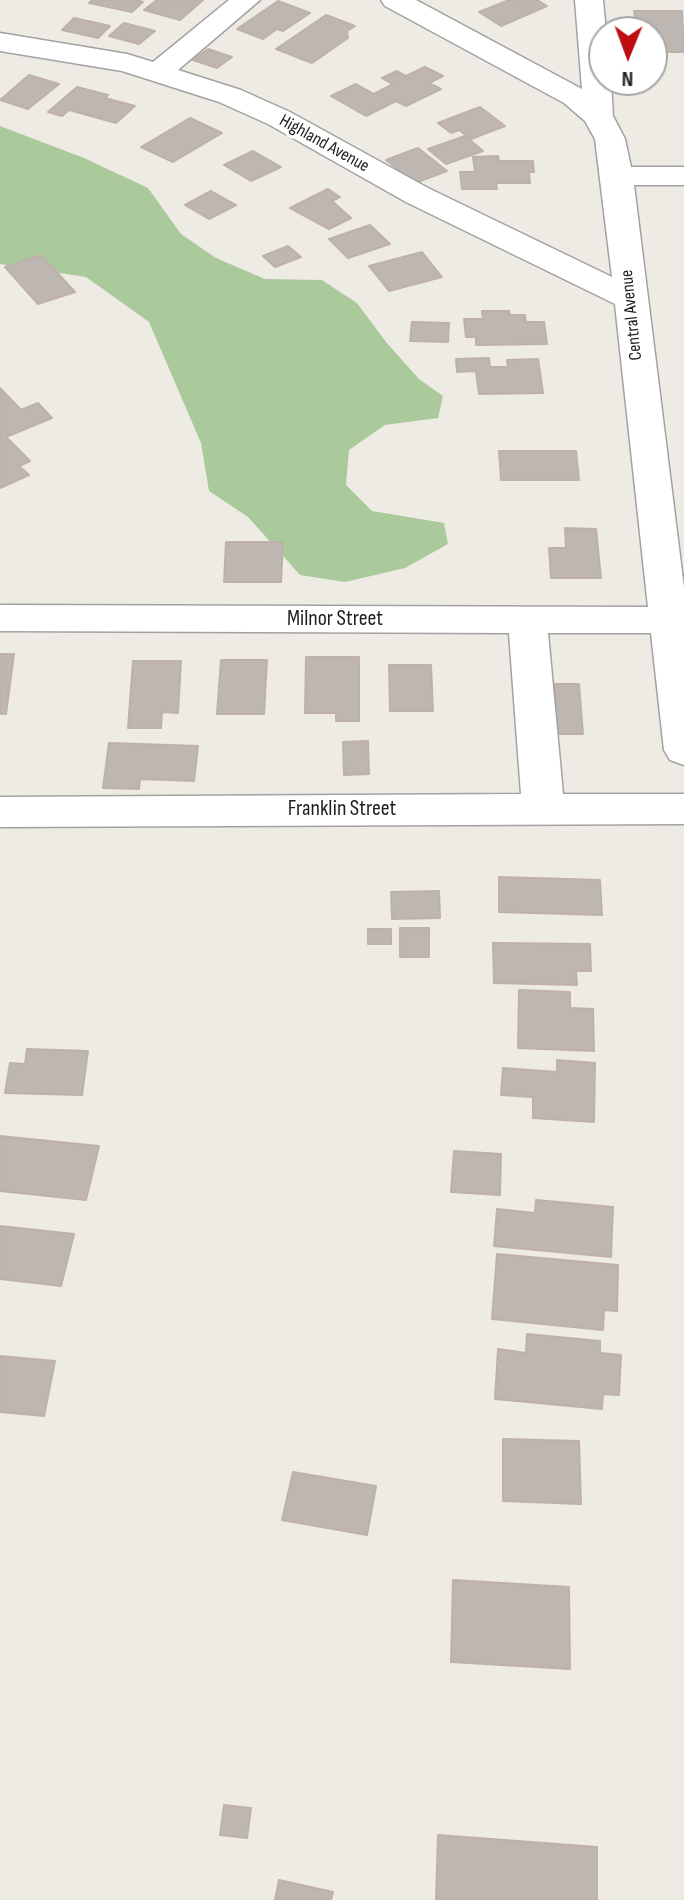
<!DOCTYPE html>
<style>
body{margin:0}
#map{position:relative;width:684px;height:1900px;overflow:hidden;background:#eeebe4;font-family:"Sofia Sans Condensed",sans-serif}
canvas{display:block}
.north{position:absolute;left:588px;top:16px;width:80px;height:80px;box-sizing:border-box;background:#fff;border:2px solid #a5a5a5;border-radius:50%;rotate:181deg;font-size:22px;font-weight:700;line-height:32px;text-align:center;color:#1e1e1e}
.north::after{content:'';display:block;margin:auto;width:28px;height:36px;background:#bd0e12;clip-path:polygon(50% 0,100% 100%,50% 72%,0 100%)}
</style>
<div id="map">
<canvas width="684" height="1900"></canvas>
<div class="north">N</div>
</div>
<script>
const ctx = document.querySelector('canvas').getContext('2d');
ctx.lineJoin = 'round';
function paint(path, color) {
  ctx.fillStyle = color;
  ctx.fill(path, 'evenodd');
}
function strokePath(path, color, width, dash) {
  ctx.strokeStyle = color;
  ctx.lineWidth = width;
  ctx.lineCap = dash ? 'butt' : 'round';
  ctx.setLineDash(dash || []);
  ctx.stroke(path);
}
function label(font, color, halo, rows, align = 'center') {
  ctx.font = font + ' "Sofia Sans Condensed",sans-serif';
  ctx.lineWidth = 7;
  ctx.setLineDash([]);
  ctx.textBaseline = 'middle';
  ctx.strokeStyle = halo;
  ctx.fillStyle = color;
  for (const [text, x, y, turn = 0] of rows) {
    ctx.save();
    ctx.translate(x, y);
    ctx.rotate((+turn || 0) * Math.PI / 180);
    ctx.textAlign = isNaN(turn) ? turn : align;
    if (halo) ctx.strokeText(text, 0, 0);
    ctx.fillText(text, 0, 0);
    ctx.restore();
  }
}
paint(new Path2D(`
 M0,126L84,158L148,188L181,234L216,258L265,279L322,280L357,303L386,342L419,379L443,396L438,418L385,425L349,450L346,485L372,511L444,523L448,544L405,568L345,582L300,575L248,517L209,491L201,443L149,322L86,277L0,264Z`), '#abca9c');
const building = new Path2D(`
 M92,0H136L143,2L132,12L89,3Z
 M157,0H203L180,20L144,10Z
 M509,0H537L547,6L501,26L479,12Z
 M278,1L310,13L283,31L277,29L263,39L237,29Z
 M634,11H682L684,52H652V32H637Z
 M326,15L355,26L347,31L348,38L312,63L276,49Z
 M74,18L110,26L98,38L62,30Z
 M124,23L155,31L139,44L109,36Z
 M208,49L232,57L217,68L193,60Z
 M425,67L443,76L429,83L441,89L406,106L396,101L366,116L331,96L356,84L374,94L393,84L382,78L397,71L406,76Z
 M29,75L59,84L28,109L0,100Z
 M77,87L108,95L105,98L135,106L116,123L69,110L62,116L48,112Z
 M480,107L505,126L471,139L459,130L451,133L438,123Z
 M190,118L222,133L173,162L141,147Z
 M465,136L483,151L446,164L428,149Z
 M418,148L447,171L415,183L386,160Z
 M253,151L281,167L251,181L224,165Z
 M498,156L499,161H533L534,172H529L530,183H496L497,189H462L460,172H475L473,157Z
 M328,189L340,197L332,201L351,218L329,229L290,208Z
 M211,191L236,205L209,219L185,205Z
 M370,225L390,244L348,258L329,239Z
 M288,246L301,257L275,267L263,256Z
 M422,252L442,277L389,291L369,266Z
 M41,255L75,292L38,304L5,267Z
 M482,311H509L510,315H525L526,322H544L547,344L476,345V337H466L464,319H483Z
 M412,322L449,323L448,342L410,341Z
 M489,358L490,367H508L507,360L538,359L543,393L479,394L476,371L457,372L456,359Z
 M0,388L21,410L38,403L52,418L6,437L30,461L19,466L29,475L0,488Z
 M499,451H576L579,480H501Z
 M565,528L596,529L601,578H551L549,548H566Z
 M226,542H283L281,582H224Z
 M0,654H14L6,714H0Z
 M306,657H359V721H336V713H305Z
 M221,660H267L264,714H217Z
 M133,661H181L178,713L162,712L161,728H128Z
 M389,665H431L433,711H390Z
 M547,684H579L583,734H550Z
 M368,741L369,774L344,775L343,742Z
 M109,743L198,746L194,781L140,779L139,789L103,788Z
 M499,877L600,880L602,915L499,912Z
 M439,891L440,918L392,919L391,892Z
 M400,928H429V957H400Z
 M368,929H391V944H368Z
 M493,943L590,944L591,971H576L577,985L494,983Z
 M519,990L570,992V1008L593,1009L594,1051L518,1048Z
 M27,1049L88,1051L82,1095L5,1093L10,1063L25,1064Z
 M557,1060L595,1063L594,1122L533,1118V1097L501,1095L503,1068L557,1072Z
 M0,1136L99,1146L86,1200L0,1191Z
 M454,1151L501,1154L500,1195L451,1192Z
 M536,1200L613,1207L611,1257L494,1246L497,1209L535,1213Z
 M0,1226L74,1234L61,1286L0,1279Z
 M497,1254L618,1265L617,1311L604,1310L603,1330L492,1319Z
 M527,1334L600,1341V1353L621,1355L619,1395L603,1394L602,1409L495,1399L498,1349L526,1353Z
 M0,1356L55,1361L44,1416L0,1412Z
 M503,1439L579,1441L581,1504L503,1501Z
 M293,1472L376,1486L367,1535L282,1520Z
 M453,1580L569,1587L570,1669L451,1662Z
 M224,1805L251,1808L247,1838L220,1835Z
 M438,1835L597,1847V1900H436Z
 M279,1880L333,1892L331,1900H275Z`);
paint(building, '#beb6b1');
strokePath(building, '#bfb1a8', 2);
const minor = new Path2D(`
 M229,0H260L178,70L241,90L290,112L428,188L612,277L595,139L585,121L564,103L385,6L381,0H416L582,89L575,0H603L606,32L604,80H611L613,116L625,139L631,167H684V185H634L684,588V765L670,760L664,750L651,633H548L563,794H684V824L0,827V797L521,794L509,633L0,631V605L648,607L615,304L406,202L268,124L219,102L122,71L0,51V33L127,54L153,62Z`);
strokePath(minor, '#a2a2a2', 3);
paint(minor, '#fff');
label('18px', '#1e1e1e', '#fff', [
 ["Highland Avenue",324,144,29],
 ["Central Avenue",632,315,-96]
]);
label('22px', '#1e1e1e', '#fff', [
 ["Milnor Street",335,619],
 ["Franklin Street",342,809]
]);
</script>
